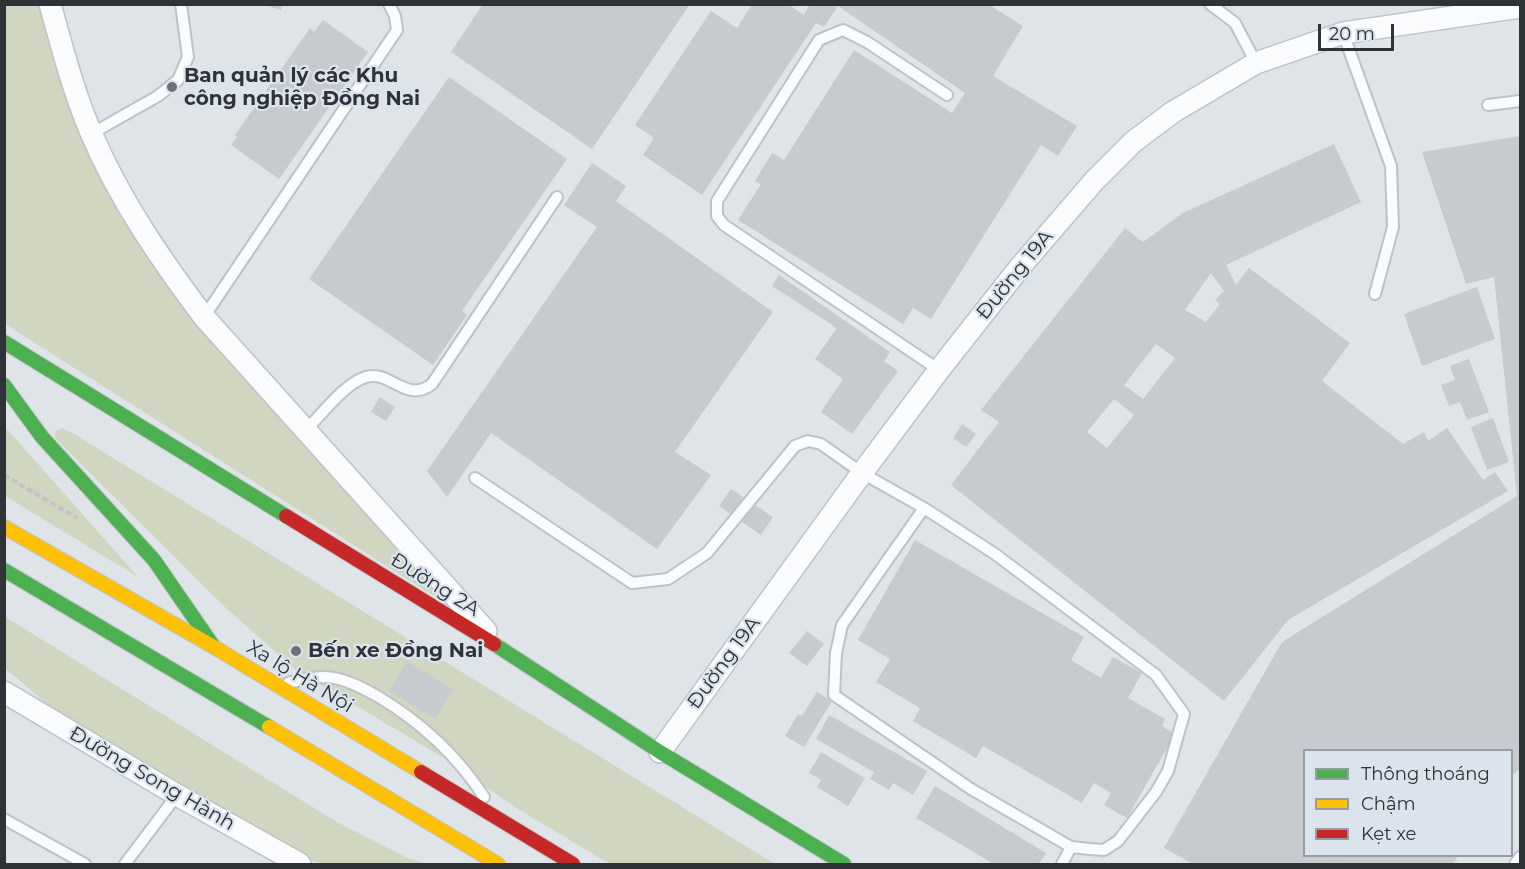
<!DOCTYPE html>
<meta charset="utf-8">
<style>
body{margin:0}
#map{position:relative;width:1525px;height:869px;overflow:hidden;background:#dfe4e9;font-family:Montserrat,sans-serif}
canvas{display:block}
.frame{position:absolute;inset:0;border:6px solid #2f3236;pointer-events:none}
.legend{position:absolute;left:1303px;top:749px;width:210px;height:108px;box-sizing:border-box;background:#dbe3ed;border:2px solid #969ca4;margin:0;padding:8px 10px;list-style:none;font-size:18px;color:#2f3236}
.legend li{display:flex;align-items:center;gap:12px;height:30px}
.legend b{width:30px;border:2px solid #969ca4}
.scale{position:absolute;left:1318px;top:24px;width:76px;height:27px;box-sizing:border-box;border:3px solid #2f3236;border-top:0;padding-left:8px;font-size:18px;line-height:21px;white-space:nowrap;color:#2f3236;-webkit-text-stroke:4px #dbe3ed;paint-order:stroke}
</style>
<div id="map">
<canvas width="1525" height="869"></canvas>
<div class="frame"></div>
<ul class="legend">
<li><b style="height:8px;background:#4caf50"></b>Thông thoáng</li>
<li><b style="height:8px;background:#ffc107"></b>Chậm</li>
<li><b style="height:8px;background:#c62828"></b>Kẹt xe</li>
</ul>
<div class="scale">20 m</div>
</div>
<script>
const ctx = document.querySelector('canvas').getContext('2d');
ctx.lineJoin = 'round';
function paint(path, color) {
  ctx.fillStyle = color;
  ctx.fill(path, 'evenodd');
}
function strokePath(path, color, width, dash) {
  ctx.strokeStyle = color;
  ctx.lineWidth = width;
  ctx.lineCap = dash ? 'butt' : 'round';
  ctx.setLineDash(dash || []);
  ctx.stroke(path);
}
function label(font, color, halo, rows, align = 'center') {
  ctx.font = font + ' Montserrat,sans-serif';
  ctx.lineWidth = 4.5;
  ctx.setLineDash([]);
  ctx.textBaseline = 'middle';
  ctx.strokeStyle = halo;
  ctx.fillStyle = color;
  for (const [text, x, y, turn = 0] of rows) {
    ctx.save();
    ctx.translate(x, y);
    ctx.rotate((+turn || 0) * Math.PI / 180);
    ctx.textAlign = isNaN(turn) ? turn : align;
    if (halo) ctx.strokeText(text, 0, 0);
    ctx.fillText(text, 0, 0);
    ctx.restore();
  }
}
paint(new Path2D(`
 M4,5H49L56,49L179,297L464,615L5,324Z
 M4,426L23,447L138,577L5,496Z
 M62,428L74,434L775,864H610L518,809L444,758L296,670L225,607L55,438V431Z
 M4,616L335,821L410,859L428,864H319L54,710L5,668Z`), '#d0d6c0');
paint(new Path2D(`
 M262,4H282L281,10Z
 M483,4H690L592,149L451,52Z
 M752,4H788L804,15L810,4H988L1023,26L993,76L1077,126L1058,156L1041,145L931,319L913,308L903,324L738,220L761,184L755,181L772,153L784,160L854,50L952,113L965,93L838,6L824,27L816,23L702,195L643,155L654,138L635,125L711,11L737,28Z
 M323,20L368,52L279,179L231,145L237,137L235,135L310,28L314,32Z
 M449,77L567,159L462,311L467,315L433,365L309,279Z
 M1520,136V769L1512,775V750H1304V856H1458L1453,864H1340L1336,862L1334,864H1193L1164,848L1282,642L1517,496L1494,277L1466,284L1422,152Z
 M1334,144L1361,202L1226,265L1236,285L1249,268L1350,343L1322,381L1403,444L1424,432L1428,441L1447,428L1483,480L1495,472L1508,491L1288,620L1224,701L951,485L999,422L981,410L1125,228L1143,242L1183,213ZM1211,273L1224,291L1215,300L1220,304L1206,322L1185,310ZM1156,344L1175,358L1143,399L1124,385ZM1114,399L1134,415L1107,448L1087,432Z
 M592,163L626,186L616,201L773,312L675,452L711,475L657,549L491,433L447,497L427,471L597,227L564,205Z
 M779,275L890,352L884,361L898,371L852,434L821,412L843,379L815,359L837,328L772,286Z
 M1477,287L1495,339L1422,366L1404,314Z
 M1469,359L1489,412L1467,420L1460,402L1449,406L1441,385L1455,380L1450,366Z
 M380,397L395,407L386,421L371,412Z
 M1493,418L1509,462L1487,470L1471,427Z
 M962,424L976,434L966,447L953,438Z
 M731,489L773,517L761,535L719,506Z
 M915,540L1084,637L1071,660L1101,678L1113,657L1142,673L1128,698L1165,719L1162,726L1175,734L1127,818L1104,805L1111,793L1094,783L1082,803L983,746L976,758L913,721L920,708L876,682L890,659L858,640Z
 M807,631L824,644L807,666L789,653Z
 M407,661L453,690L435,719L389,691Z
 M817,692L832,701L804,747L785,736L798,714L802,716Z
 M829,715L927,771L913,795L893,783L889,790L870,779L874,772L816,739Z
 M821,752L865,778L848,806L817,787L821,780L809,773Z
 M935,786L1046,853L1039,864H994L916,818Z`), '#c7cace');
const lane = new Path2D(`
 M1210,4L1235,23L1256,63
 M1343,33L1391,166L1393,227L1375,294
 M1488,105L1520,101
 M91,134L158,96L178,80L188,57L181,4
 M204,317L397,30L395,16L389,4
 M939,370L724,225L717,216V201L819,40L843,30L867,42L947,95
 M306,430C322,414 345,383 366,377C391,370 406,404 432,384L557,197
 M475,478L632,583L668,579L707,553L795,446L808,441L821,444L862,473L924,508L995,554L1156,675L1184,714L1168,771L1156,792L1118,841L1104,850L1090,849L1071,847L971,789L834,695L836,653L842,625L924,508
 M288,683C301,680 312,677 325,677C344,678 361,687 377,696C421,722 456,754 484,797
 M4,819L85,864
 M125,864L177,795
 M1062,864L1071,847
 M1515,864L1520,857`);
const street = new Path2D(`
 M50,4C62,47 74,94 92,135C120,200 161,260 204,317L486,631
 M4,692L177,795L300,864
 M660,752L862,473L939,370L1020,267L1095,180L1133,142L1173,112L1256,63L1343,33L1520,7`);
const fast = new Path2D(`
 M4,342L286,516
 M4,385L42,437L154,560L214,647
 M4,570L269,727
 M494,644L660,752L844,864`);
const slow = new Path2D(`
 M4,527L214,647L421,772
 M269,727L498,864`);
const jam = new Path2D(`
 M286,516L494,644
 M421,772L573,864`);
strokePath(lane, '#bec2c6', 14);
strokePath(street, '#bec2c6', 24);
strokePath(fast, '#bec2c6', 16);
strokePath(slow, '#bec2c6', 16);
strokePath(jam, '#bec2c6', 16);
strokePath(new Path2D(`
 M4,475L77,518`), '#c2c3c6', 4, [6, 3]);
strokePath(lane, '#fafbfc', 10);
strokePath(street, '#fafbfc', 21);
strokePath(fast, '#4caf50', 14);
strokePath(slow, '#ffc107', 14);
strokePath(jam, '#c62828', 14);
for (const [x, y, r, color] of [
 [172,87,6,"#6d7075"],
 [296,651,6,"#6d7075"]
]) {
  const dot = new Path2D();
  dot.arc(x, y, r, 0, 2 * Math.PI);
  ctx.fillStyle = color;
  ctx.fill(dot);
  strokePath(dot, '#dbe3ed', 2);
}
label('bold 20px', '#2f3236', '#dbe3ed', [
 ["Ban quản lý các Khu",184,76],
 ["công nghiệp Đồng Nai",184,99],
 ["Bến xe Đồng Nai",308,651]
], 'left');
label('20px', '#2f3236', '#dbe3ed', [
 ["Đường 19A",1015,275,-51],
 ["Đường 2A",435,585,32],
 ["Đường 19A",724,663,-54],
 ["Xa lộ Hà Nội",300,677,31],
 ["Đường Song Hành",152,779,30]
]);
</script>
